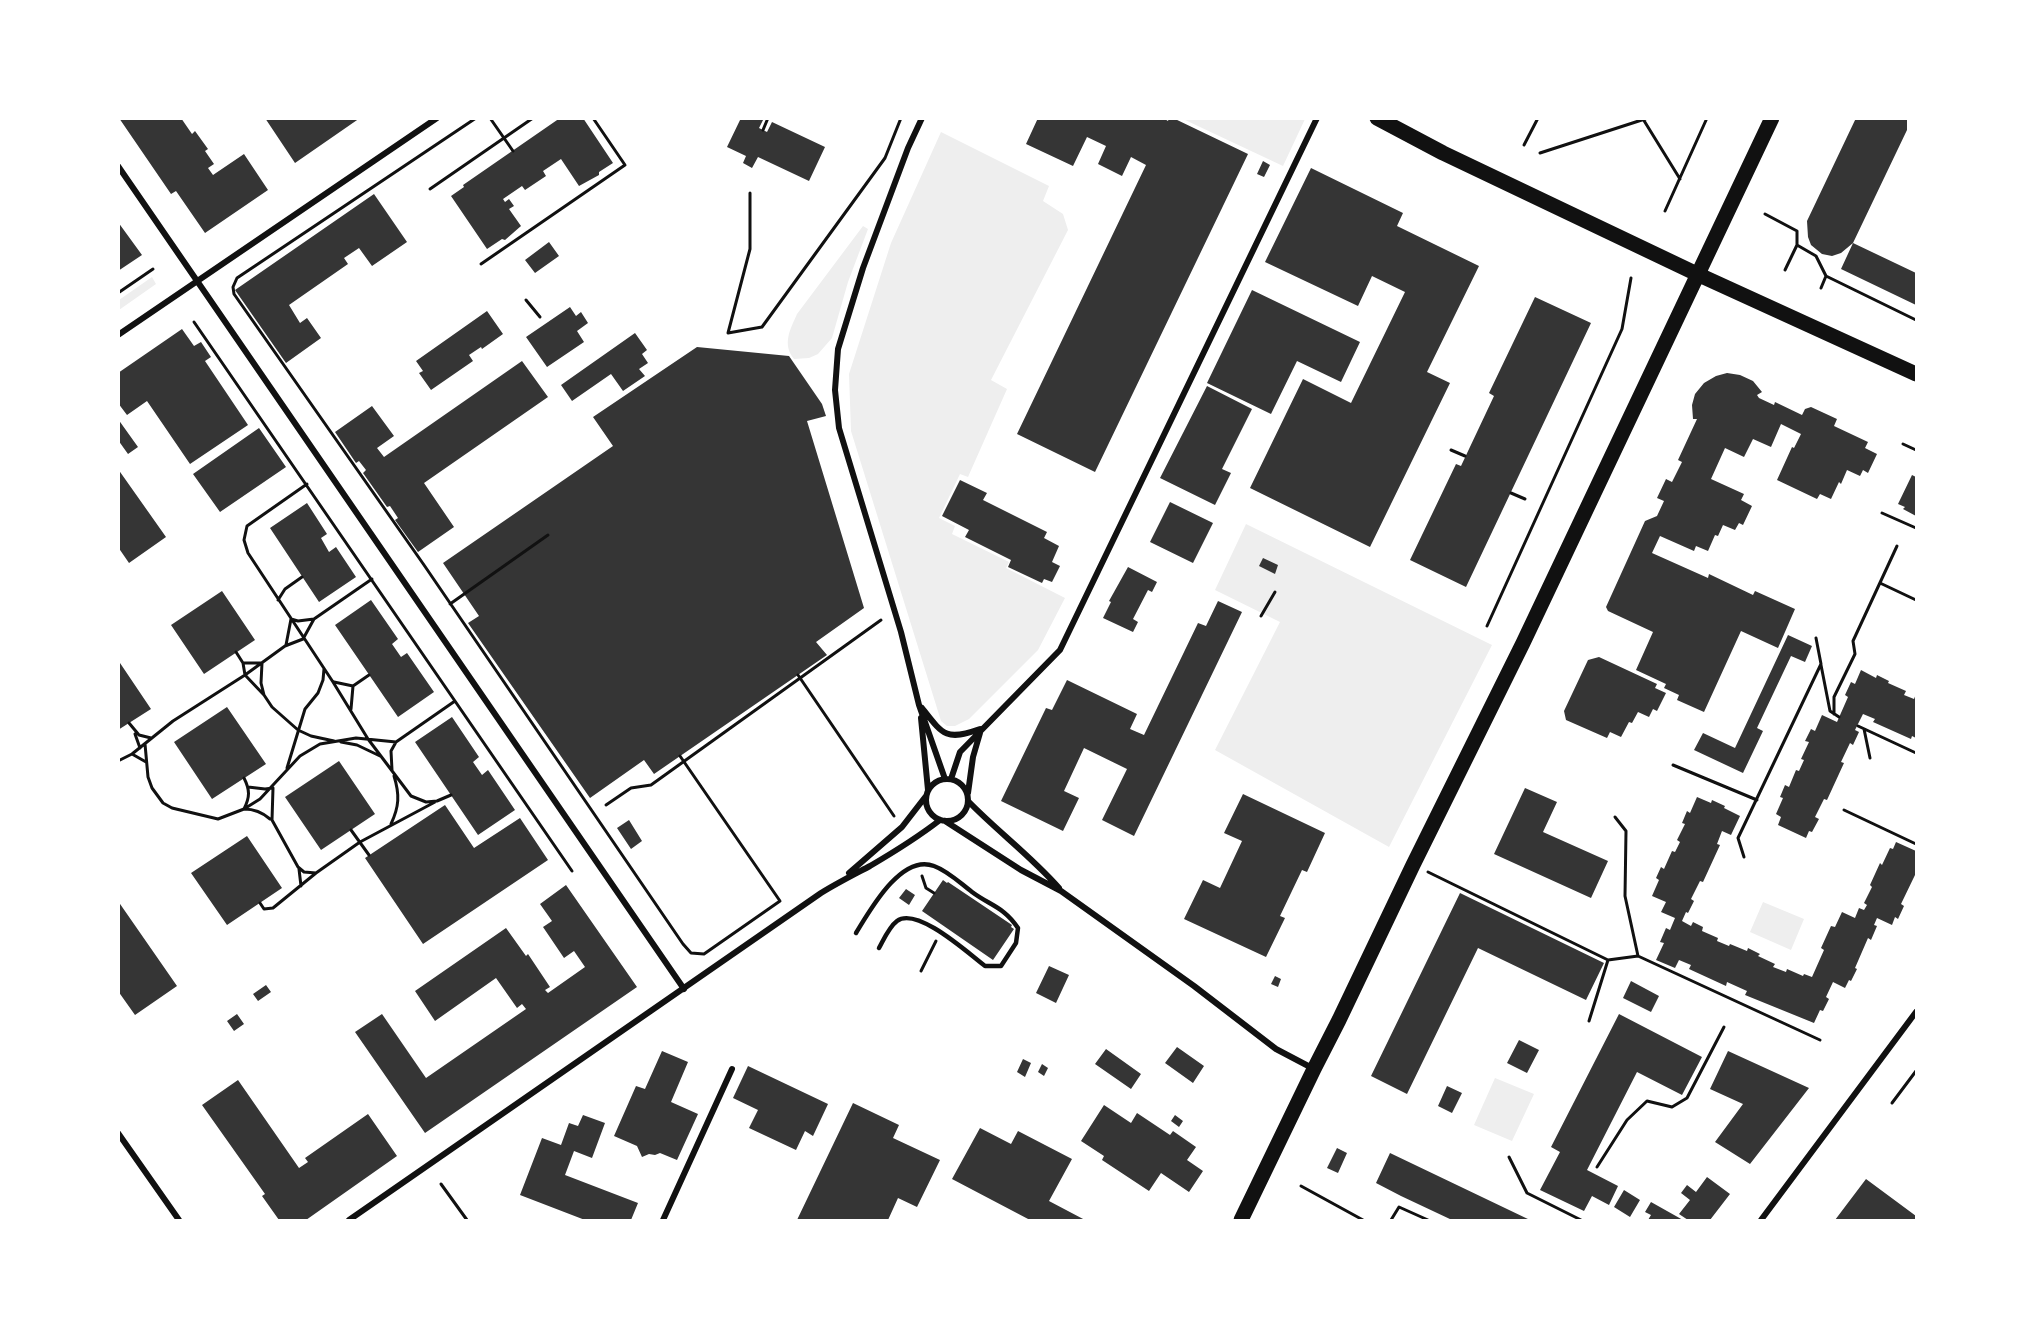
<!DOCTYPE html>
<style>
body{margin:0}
#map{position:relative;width:2035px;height:1339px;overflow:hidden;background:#fff;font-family:"DM Sans",sans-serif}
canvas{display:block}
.frame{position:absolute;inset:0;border:120px solid #fff;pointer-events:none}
</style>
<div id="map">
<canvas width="2035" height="1339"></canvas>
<div class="frame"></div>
</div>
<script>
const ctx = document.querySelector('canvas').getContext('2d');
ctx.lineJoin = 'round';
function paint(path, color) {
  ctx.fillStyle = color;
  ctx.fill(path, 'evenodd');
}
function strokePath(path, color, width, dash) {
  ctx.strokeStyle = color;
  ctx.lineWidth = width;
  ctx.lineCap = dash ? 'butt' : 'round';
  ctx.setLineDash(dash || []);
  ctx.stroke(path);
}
paint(new Path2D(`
 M1183,119L1305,118V119L1283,166Z
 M941,132L1049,186L1043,201L1063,214L1068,230L991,380L1007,389L968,477L960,474L939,518L955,526L952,534L1009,562L1006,568L1065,598L1038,650L969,719L955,726H947L941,721L851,431L849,374L891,243Z
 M863,226L868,229L848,282L832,338L818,354L809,358L794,359C782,344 790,330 797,314Z
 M152,277L156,284L119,310V300Z
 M1246,524L1492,645L1389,847L1215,750L1280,622L1215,590Z
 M1763,902L1804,919L1791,950L1750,932Z
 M1495,1078L1534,1094L1512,1141L1474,1125Z`), '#eee');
paint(new Path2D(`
 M119,118H181L192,134L195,131L208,149L205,151L214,164L208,168L213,175L244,154L268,190L205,233L176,191L171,194Z
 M265,118H360L295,163Z
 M560,118H583L613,163L599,172V175L579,186L561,159L543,171L546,176L525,190L522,186L503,199L505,202L509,199L514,206L509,209L521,226L505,240L502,239L487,249L451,196L464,187L463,185Z
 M741,118H764L759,128L767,132L772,122L825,147L809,181L758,157L752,168L743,163L746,156L727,147Z
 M1038,118H1163L1168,121L1169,118H1173L1248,154L1095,472L1017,434L1146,165L1131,157L1122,176L1098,164L1106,146L1087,137L1073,166L1026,144Z
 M1856,118H1907V130L1853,243L1841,253L1832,256L1822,254L1811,245L1808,237L1807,221Z
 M1263,161L1270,165L1264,177L1257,174Z
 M1311,168L1403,213L1397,226L1479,266L1427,372L1450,383L1370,547L1250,488L1303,379L1351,403L1405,292L1372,276L1358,306L1265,262Z
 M374,194L407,242L372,266L359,248L344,258L348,264L289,305L300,323L307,318L321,338L286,363L235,290Z
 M118,222L142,255L118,271Z
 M549,242L559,256L535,273L525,260Z
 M1853,243L1916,273V305L1841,269Z
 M1252,290L1360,342L1341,382L1297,361L1271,414L1207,383Z
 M1535,297L1591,323L1466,587L1410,560L1456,464L1461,466L1494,396L1489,393Z
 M570,307L576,316L581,312L588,323L577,331L584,342L547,367L526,337Z
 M487,311L503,334L482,349L481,347L469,355L473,361L431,390L419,373L423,371L416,361Z
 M182,329L194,346L201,342L211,357L205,361L248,425L190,464L147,401L127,415L118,403V373Z
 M635,333L647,350L642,354L648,363L639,369L645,376L623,391L611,374L572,401L561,385Z
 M697,347L789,356L822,404L826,416L807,421L864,608L816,642L827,655L654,774L644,760L590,798L468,623L479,616L443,563L613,446L593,417Z
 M522,361L548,397L424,483L454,527L418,552L395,520L398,518L390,506L387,507L363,473L366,470L359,461L356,463L335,432L372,406L394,436L377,448L384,457Z
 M1727,373L1740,375L1753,381L1762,392L1757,395L1759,398L1774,405L1775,402L1802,415L1805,409L1811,407L1837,419L1834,426L1868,442L1865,448L1877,454L1868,473L1863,470L1860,476L1847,470L1841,484L1839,482L1831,499L1820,494L1817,499L1777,480L1792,447L1794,448L1801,434L1781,424L1771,447L1753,439L1744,457L1725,448L1711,479L1744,494L1741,500L1752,506L1743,525L1739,523L1735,530L1723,525L1718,536L1715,535L1708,551L1696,546L1694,551L1660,536L1652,553L1708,578L1709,574L1753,595L1755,591L1795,609L1778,648L1741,631L1704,712L1677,700L1679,695L1664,688L1666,684L1636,670L1653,632L1608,611L1606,607L1645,521L1657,516L1664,501L1657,498L1666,479L1672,482L1682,462L1678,460L1697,419H1693L1692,405L1695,394L1704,383L1716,376Z
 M1207,386L1252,409L1222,469L1231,473L1215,505L1160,478Z
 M118,419L138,447L128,454L118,440Z
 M259,428L286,467L220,512L193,474Z
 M118,469L166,537L129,563L118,547Z
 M1912,475L1916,477V516L1903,509L1905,507L1898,504Z
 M960,480L987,493L983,500L1047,532L1044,538L1059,546L1052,562L1060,566L1052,582L1044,579L1042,583L1008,567L1011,560L965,537L969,530L942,516Z
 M1170,502L1213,523L1193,563L1150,542Z
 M307,503L327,534L321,538L329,552L336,547L356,577L319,602L270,528Z
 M1263,558L1278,565L1275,574L1259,566Z
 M1128,567L1157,582L1152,592L1148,590L1133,619L1138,622L1133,632L1103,618L1111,602L1109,601Z
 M222,591L255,640L204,674L171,625Z
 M371,600L398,639L392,644L401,657L407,653L434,692L398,717L335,625Z
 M1218,601L1242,612L1134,836L1102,820L1127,769L1084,748L1064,791L1079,798L1063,831L1001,801L1046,708L1052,710L1067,680L1137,714L1130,729L1144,735L1198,623L1206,626Z
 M1788,635L1812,646L1805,662L1791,656L1757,728L1763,731L1743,773L1694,750L1703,733L1735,748Z
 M1599,657L1657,684L1655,688L1666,693L1657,711L1653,709L1649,717L1638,712L1632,723L1629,722L1621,737L1610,732L1607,738L1566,720L1564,711L1588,660Z
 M118,660L151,709L118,730Z
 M1861,670L1876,678L1877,675L1889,681L1888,683L1906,691L1904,695L1914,699L1916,694V738L1912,736L1911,739L1873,722L1875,719L1863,714L1855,730L1859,732L1853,745L1850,743L1841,762L1844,763L1827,800L1824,799L1815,817L1819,819L1812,832L1809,831L1806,838L1778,825L1781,817L1776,814L1783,798L1780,797L1785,785L1789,787L1796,770L1799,771L1804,760L1801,759L1809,742L1805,741L1811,729L1815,731L1822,715L1837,722L1848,697L1845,695L1851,682L1855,684Z
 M227,707L266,764L212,799L174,742Z
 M452,717L479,757L473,762L482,775L488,770L515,810L478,835L415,742Z
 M339,761L375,814L321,850L285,797Z
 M1525,788L1557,802L1543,832L1608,861L1591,898L1494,854Z
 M1243,794L1325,833L1307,872L1302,870L1280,916L1285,918L1266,957L1184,919L1203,880L1220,888L1242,841L1224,833Z
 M1697,797L1711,803L1712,800L1725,806L1724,808L1740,816L1731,835L1722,831L1717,844L1720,845L1703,882L1700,881L1691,899L1694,901L1688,913L1686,912L1682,921L1691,926L1693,922L1703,927L1702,931L1718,938L1717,941L1729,946L1730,944L1747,951L1748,948L1760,954L1758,956L1775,964L1773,967L1786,972L1787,969L1803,976L1804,974L1812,977L1824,950L1821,948L1831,926L1835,927L1842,912L1855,918L1859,908L1864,910L1867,905L1864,903L1872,887L1870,885L1880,863L1882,865L1890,848L1893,849L1896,842L1916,851V876L1915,875L1901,904L1904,906L1898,919L1895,917L1892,925L1877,918L1874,925L1877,926L1871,940L1868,938L1855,968L1857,969L1851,981L1849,980L1845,988L1833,982L1826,997L1829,999L1823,1011L1820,1010L1814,1023L1745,995L1747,991L1727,982L1726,986L1689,969L1691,965L1679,960L1675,968L1656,960L1664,943L1660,942L1666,928L1670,930L1675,918L1661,912L1666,902L1652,896L1659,880L1656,878L1661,867L1664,869L1672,851L1675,852L1680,842L1677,840L1685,824L1682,823L1687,811L1690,813Z
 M445,805L474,848L520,818L548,860L423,944L365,858Z
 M629,820L642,841L631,849L617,828Z
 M247,836L282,888L227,925L191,873Z
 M943,880L947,883L948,882L1012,925L1011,927L1014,929L993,960L922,911Z
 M566,885L637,987L425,1133L355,1032L382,1014L426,1078L526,1009L522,1004L517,1008L496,978L435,1021L415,991L506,928L526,956L528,954L550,987L545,990L548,993L585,967L574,951L564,958L543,927L552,921L540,904Z
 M906,889L915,895L909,905L899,898Z
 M1460,893L1604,963L1586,1000L1478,948L1407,1094L1371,1076Z
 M118,901L177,986L135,1015L118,991Z
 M1049,966L1069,975L1056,1003L1036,993Z
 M1275,976L1281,979L1278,987L1271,984Z
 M1631,981L1659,996L1651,1012L1623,998Z
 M266,985L271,992L258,1001L253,994Z
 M237,1014L244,1024L234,1031L227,1021Z
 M1619,1014L1702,1057L1682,1095L1637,1072L1587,1170L1618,1186L1609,1205L1592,1196L1584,1211L1540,1190L1560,1152L1551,1147Z
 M1519,1040L1539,1050L1527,1073L1507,1063Z
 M1177,1047L1204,1066L1193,1083L1165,1063Z
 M1106,1049L1141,1074L1131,1089L1095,1064Z
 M662,1051L688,1062L671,1102L698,1114L677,1160L660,1153L655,1155L649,1154L642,1157L637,1146L614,1136L636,1086L645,1089Z
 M1728,1051L1809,1088L1750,1164L1715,1142L1743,1104L1710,1089Z
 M1023,1059L1031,1063L1025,1077L1017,1072Z
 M1042,1064L1048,1068L1044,1076L1038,1072Z
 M748,1066L828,1104L813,1136L805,1131L796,1150L749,1128L758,1110L733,1098Z
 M238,1080L299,1168L308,1162L305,1158L368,1114L397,1156L306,1220H279L262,1196L265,1194L202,1105Z
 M1447,1086L1462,1093L1452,1113L1438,1106Z
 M853,1103L899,1125L893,1138L940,1160L917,1207L898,1198L888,1220H797Z
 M1104,1105L1131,1123L1137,1113L1170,1135L1173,1131L1196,1147L1187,1160L1203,1171L1189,1192L1161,1173L1149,1191L1102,1160L1104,1156L1081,1141Z
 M583,1115L605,1123L592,1158L574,1151L565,1175L638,1203L631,1220H585L520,1195L542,1138L561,1145L569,1123L578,1126Z
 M1175,1115L1183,1121L1179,1127L1171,1121Z
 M980,1128L1011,1144L1018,1131L1072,1159L1049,1201L1085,1220H1030L952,1179Z
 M1337,1148L1347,1153L1338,1173L1327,1168Z
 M1390,1153L1530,1220H1452L1401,1196L1376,1183Z
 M1707,1177L1730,1194L1710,1220H1688L1679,1214L1690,1200L1681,1193L1687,1185L1696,1192Z
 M1866,1179L1916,1216V1220H1835Z
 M1624,1190L1640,1200L1630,1217L1614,1207Z
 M1651,1202L1683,1220H1648L1651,1215L1645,1212Z`), '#353535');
strokePath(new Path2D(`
 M476,118L237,278L233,287L234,294L424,565L683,944L691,953L704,954L780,901L680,756
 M490,118L513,151
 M1643,119L1680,179
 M763,130L768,118
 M1524,145L1538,118
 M1540,153L1648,118
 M430,189L533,118
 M750,193V249L728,333L762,327L885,158L901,118
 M1665,211L1707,118
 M1765,214L1797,231V245L1816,256L1826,276
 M481,264L625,165L593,118
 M1785,270L1797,245
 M1821,288L1826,276L1916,320
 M118,293L153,269
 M526,300L540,317
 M194,322L572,871
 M1903,444L1916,450
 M1451,450L1465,456
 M307,484L247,526L244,540L248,553L333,682L368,739L411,796L426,802L437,801L451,795
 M1511,493L1525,499
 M1882,513L1916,528
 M1880,583L1916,600
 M278,600L285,589L302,577
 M450,604L548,535
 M1261,616L1275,592
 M1487,626L1622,329L1631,278
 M286,645L291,619L298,621L314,619L372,579
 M236,652L243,663L245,675L264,695
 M243,663H262L261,683L264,695L272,707L298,730L311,736L334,741
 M1821,665L1830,711L1839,717
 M798,675L894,816
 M334,682L353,686
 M351,709L353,686L369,675
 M1834,714V697L1855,654L1853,641L1897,546
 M129,723L139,735L151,738
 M1858,726L1916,753
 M1864,729L1870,758
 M135,734L140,748
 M341,742L357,745L380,756
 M145,744L148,777L152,788L163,803L172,808L218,819L244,809L260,799L300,756L320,744L356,738L396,742
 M132,754L146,762
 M118,761L132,754L173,721L245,675L285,646L303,639L314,619
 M1673,765L1757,800
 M287,768L305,709L318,693L323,680L324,669
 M392,770L391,751L396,742L455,701
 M244,778C250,790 250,797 244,809C255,809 262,812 270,819
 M248,787L265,789L273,788L272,820L298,867L304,872L316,873
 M606,805L631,788L651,785L881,620
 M1844,810L1916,844
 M1615,817L1626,831L1625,896L1638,956
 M391,824C399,807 400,795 394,776
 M351,830L369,855
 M1744,857L1738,838L1821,664L1816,638
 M299,869L301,886
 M1428,872L1608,960L1638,956L1820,1040
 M922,876L926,888L934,893
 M260,903L264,909L273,908L316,873L360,842L435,802
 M921,971L936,941
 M1589,1021L1608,960
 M1892,1103L1916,1071
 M1509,1157L1527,1193L1581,1220
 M1597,1167L1627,1120L1647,1101L1672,1107L1687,1098L1724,1027
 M441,1184L467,1220
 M1301,1186L1363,1220
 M1391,1220L1399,1207L1428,1220`), '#111', 3);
strokePath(new Path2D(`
 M856,933C869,912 901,853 934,866C948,871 960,883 972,892C991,906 1004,907 1018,928L1016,943L1001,966H985C969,954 917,906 897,921C889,927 884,939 879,948`), '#111', 4.5);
strokePath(new Path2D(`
 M922,118L908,148L863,268L838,349L835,390L839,428L901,632L919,705L945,779
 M118,166L684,989
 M118,335L437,118
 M922,708C943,735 946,741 980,729
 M921,718L928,790
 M951,779L960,752L1060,650L1317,118
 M926 800a21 21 0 1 1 42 0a21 21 0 1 1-42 0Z
 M968,793L973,757L980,733
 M968,801C997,831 1031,856 1059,888
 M945,821L1021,870L1061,891L1194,986L1276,1049L1314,1069
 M849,873L902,827L926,796
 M118,1133L179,1220
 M349,1220L821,893C837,883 853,875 870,866C894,852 918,837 940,820
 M663,1220L732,1069
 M1761,1220L1916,1012`), '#111', 6);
strokePath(new Path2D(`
 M1377,118L1443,153L1697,274L1916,374
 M1241,1220L1314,1069L1339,1020L1413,865L1523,643L1772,118`), '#111', 15);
</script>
